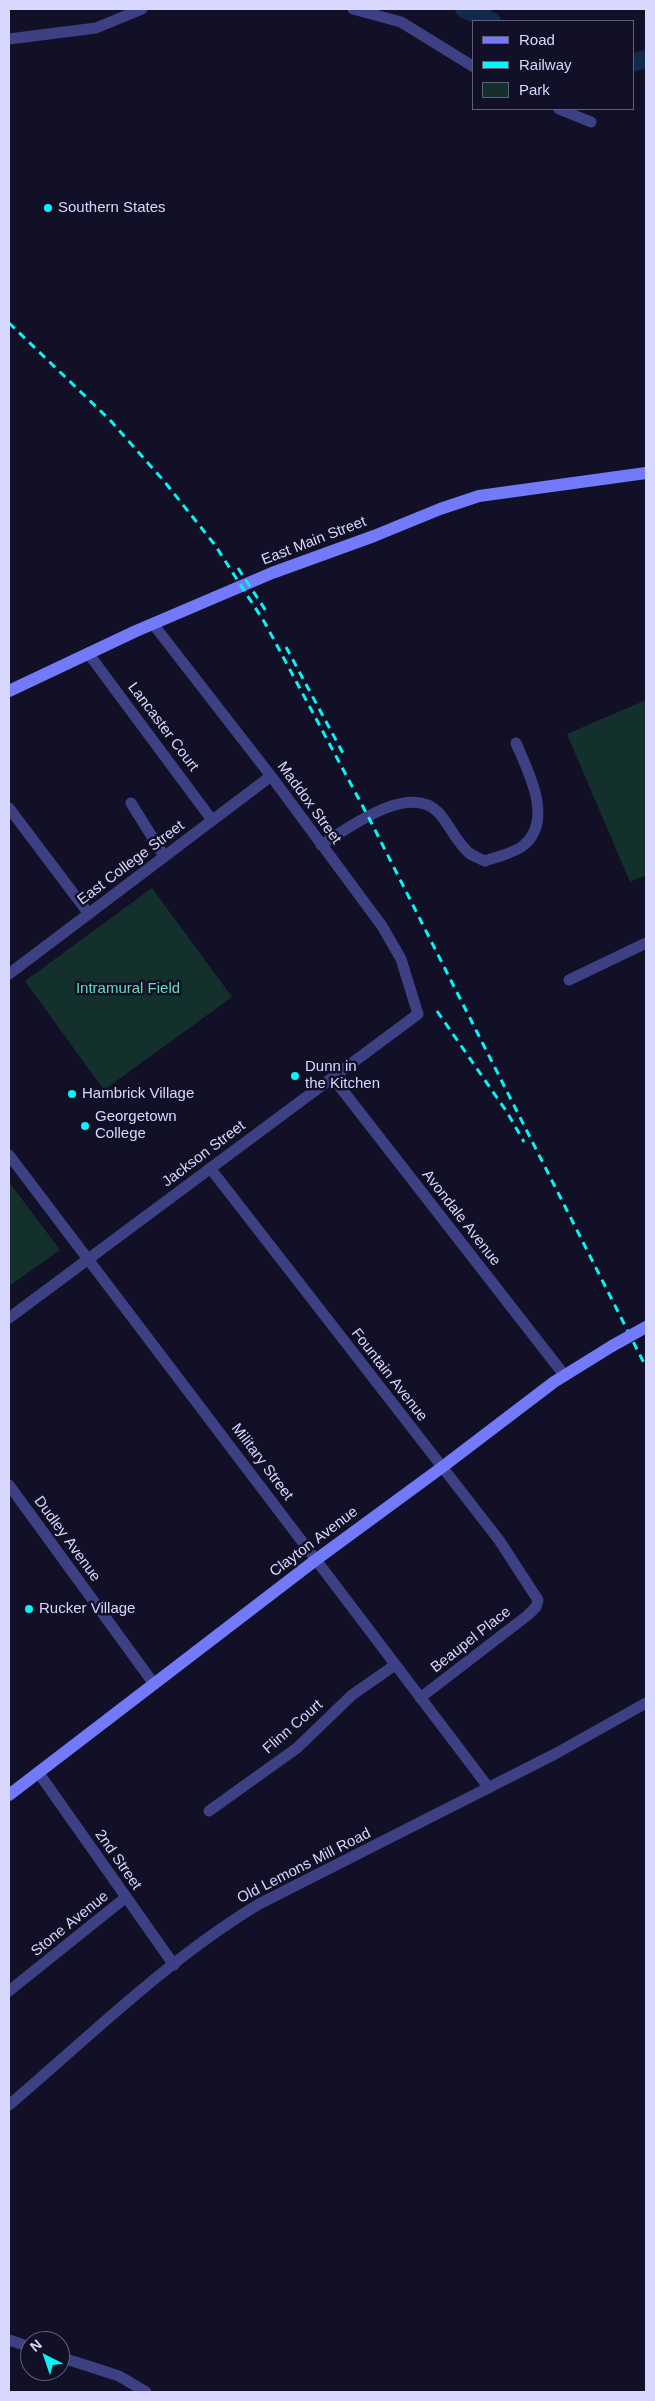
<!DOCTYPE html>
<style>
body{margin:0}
#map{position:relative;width:655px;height:2401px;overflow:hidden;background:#121026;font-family:Arial,sans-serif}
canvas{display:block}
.frame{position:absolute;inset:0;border:10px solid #d8d7fe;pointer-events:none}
.legend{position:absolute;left:472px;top:20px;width:162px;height:90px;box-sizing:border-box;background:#121026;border:1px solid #61607c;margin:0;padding:6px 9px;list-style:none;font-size:15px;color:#d8d7fe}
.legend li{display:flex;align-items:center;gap:10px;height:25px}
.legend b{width:25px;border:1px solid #61607c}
.north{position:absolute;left:20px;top:2331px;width:50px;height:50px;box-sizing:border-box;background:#121026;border:1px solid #61607c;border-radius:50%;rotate:319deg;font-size:14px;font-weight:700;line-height:20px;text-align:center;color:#d8d7fe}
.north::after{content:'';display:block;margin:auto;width:18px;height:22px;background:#0af3f6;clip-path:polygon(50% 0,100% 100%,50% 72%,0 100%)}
</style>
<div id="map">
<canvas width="655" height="2401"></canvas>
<div class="frame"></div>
<ul class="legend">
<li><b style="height:6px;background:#727afa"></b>Road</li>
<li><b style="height:6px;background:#0af3f6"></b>Railway</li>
<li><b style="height:14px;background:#14302d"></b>Park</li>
</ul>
<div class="north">N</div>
</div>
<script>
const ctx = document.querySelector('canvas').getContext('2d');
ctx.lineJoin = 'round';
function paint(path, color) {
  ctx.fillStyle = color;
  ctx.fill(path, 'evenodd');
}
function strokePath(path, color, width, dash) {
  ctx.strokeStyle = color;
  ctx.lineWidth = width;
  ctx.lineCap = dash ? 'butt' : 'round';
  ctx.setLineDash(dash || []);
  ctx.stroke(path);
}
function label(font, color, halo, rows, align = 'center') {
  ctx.font = font + ' Arial,sans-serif';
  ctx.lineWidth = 5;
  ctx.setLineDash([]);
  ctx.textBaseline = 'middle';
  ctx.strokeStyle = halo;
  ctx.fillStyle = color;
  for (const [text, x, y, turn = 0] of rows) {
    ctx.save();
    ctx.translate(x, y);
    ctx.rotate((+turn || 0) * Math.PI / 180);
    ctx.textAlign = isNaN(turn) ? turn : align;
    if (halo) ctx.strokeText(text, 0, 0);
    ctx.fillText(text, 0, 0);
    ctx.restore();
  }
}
paint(new Path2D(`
 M646,700V875L630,882L567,734Z
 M152,888L232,997L104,1090L25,981Z
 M9,1182L60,1250L9,1286Z`), '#14302d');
strokePath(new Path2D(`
 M464,9L492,21
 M634,62L646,59`), '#102b4b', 18);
strokePath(new Path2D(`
 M353,9L401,22L474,67
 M9,39L96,28L142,9
 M559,109L591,122
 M88,653L212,820
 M131,803L164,856
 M9,808L89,914
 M321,845C347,829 408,782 438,812C449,824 456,841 468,852C472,856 479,858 485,861C496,857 515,853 524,845C554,820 528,771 516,743
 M9,974L271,776
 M569,980L646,943
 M333,1078L565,1376
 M9,1155L489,1788
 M210,1168L499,1540L538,1600L536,1607L528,1615L420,1698
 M9,1318L418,1014L401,959L382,926L271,776L153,624
 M9,1485L154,1684
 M38,1772L174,1965
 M209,1811L297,1748L352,1695L395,1665
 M9,1991L125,1898
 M9,2105C90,2036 168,1959 259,1904L555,1754L646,1703
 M9,2340L30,2347
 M60,2357L119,2376L146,2392`), '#3d4184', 11);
strokePath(new Path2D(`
 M9,691L136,631L272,573L374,536L440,509L479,496L646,473
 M9,1795L317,1559L441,1468L554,1382L612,1346`), '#727afa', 12);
strokePath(new Path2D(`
 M9,323L110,420L164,481L215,545L265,623L369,818L646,1367
 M238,568L268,614
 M286,647L344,755
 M437,1011L507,1112L524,1142`), '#0af3f6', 3, [8, 6]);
strokePath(new Path2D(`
 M612,1346L646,1327`), '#727afa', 12);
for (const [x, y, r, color] of [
 [48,208,5,"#0af3f6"],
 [295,1076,5,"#0af3f6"],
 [72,1094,5,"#0af3f6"],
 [85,1126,5,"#0af3f6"],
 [29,1609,5,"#0af3f6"]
]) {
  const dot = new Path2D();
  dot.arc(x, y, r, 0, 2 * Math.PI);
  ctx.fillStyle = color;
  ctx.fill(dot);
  strokePath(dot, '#121026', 2);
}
label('15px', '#d8d7fe', '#121026', [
 ["Southern States",58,208],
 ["Dunn in",305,1067],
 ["the Kitchen",305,1084],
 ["Hambrick Village",82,1094],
 ["Georgetown",95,1117],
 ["College",95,1134],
 ["Rucker Village",39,1609]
], 'left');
label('15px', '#d8d7fe', '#121026', [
 ["East Main Street",314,541,-21],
 ["Lancaster Court",163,727,53],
 ["Maddox Street",309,803,54],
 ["East College Street",131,863,-37],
 ["Jackson Street",204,1154,-37],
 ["Avondale Avenue",461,1218,52],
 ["Fountain Avenue",389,1375,52],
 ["Military Street",262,1462,53],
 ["Dudley Avenue",67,1539,54],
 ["Clayton Avenue",314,1542,-37],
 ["Beaupel Place",471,1640,-38],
 ["Flinn Court",293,1727,-41],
 ["2nd Street",118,1860,55],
 ["Old Lemons Mill Road",304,1866,-27],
 ["Stone Avenue",70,1924,-39]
]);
label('15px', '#65dcb4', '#121026', [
 ["Intramural Field",128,989]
]);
</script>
